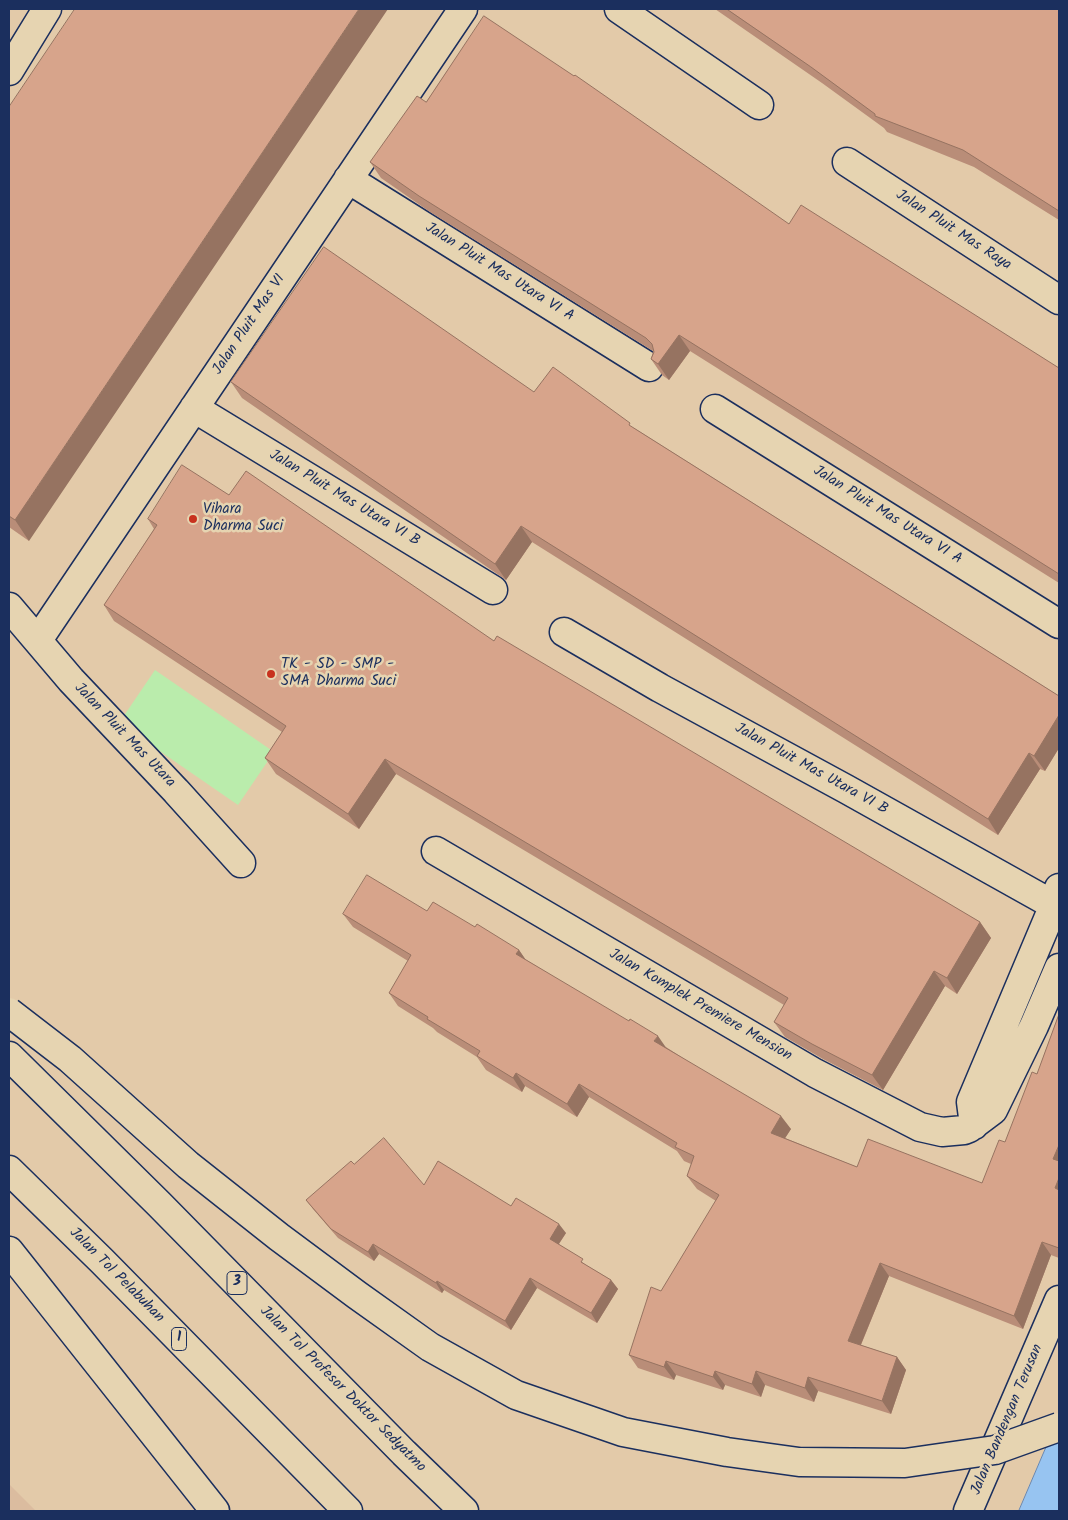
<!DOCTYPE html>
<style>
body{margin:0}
#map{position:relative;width:1068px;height:1520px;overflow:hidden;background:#e3caa9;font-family:Kalam,sans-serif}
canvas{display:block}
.frame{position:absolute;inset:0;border:10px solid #1b2f5e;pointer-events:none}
</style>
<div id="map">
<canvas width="1068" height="1520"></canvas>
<div class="frame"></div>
</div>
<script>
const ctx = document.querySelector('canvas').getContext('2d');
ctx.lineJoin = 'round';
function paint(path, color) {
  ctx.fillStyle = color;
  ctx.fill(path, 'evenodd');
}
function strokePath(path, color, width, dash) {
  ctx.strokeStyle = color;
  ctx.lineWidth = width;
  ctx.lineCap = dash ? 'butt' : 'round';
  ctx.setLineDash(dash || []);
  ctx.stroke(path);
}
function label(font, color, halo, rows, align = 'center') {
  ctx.font = font + ' Kalam,sans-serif';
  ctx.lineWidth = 5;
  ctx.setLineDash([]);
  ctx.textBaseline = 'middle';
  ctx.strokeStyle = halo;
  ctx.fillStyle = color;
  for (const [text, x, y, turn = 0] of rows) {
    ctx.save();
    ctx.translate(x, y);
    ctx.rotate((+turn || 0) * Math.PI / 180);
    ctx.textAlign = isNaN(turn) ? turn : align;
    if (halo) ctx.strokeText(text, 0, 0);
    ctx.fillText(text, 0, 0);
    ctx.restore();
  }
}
paint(new Path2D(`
 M9,1484L36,1511H9Z`), '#dbbc9f');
paint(new Path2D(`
 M155,670L274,752L238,805L119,723Z`), '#baecac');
const water = new Path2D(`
 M1059,1417V1511H1019Z`);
paint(water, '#97c4f1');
strokePath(water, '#6588b6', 1);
const street = new Path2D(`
 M619,9L759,105
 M9,71L47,9
 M847,162L1059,300
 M348,179L649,367
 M194,408L493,590
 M715,409L1059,624
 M9,607L71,680L176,791L241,863
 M564,632L660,688L846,789L1059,908
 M38,640L463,9
 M436,851L815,1073L920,1127L942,1132L964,1130L969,1128L993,1110L1034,1026L1059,968
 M974,1125L971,1102L1054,905L1059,888
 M968,1511L1059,1300`);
const highway = new Path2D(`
 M9,1056L159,1204L404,1453L464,1511
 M9,1170L102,1261L348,1511
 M9,1251L215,1511`);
strokePath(street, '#1b2f5e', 31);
strokePath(highway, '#1b2f5e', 31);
strokePath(street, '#e6d4b1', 28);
strokePath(highway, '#e6d4b1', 28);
const highwayBridge = new Path2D(`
 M9,1012L70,1059L188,1165L279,1237L357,1295L430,1347L516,1395L623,1432L727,1452L799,1462L905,1463L995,1450L1059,1427`);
strokePath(highwayBridge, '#1b2f5e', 31, []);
strokePath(highwayBridge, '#e6d4b1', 28);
paint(new Path2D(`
 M715,9H1059V220L974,167L887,132L884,128L822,83Z
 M426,102L789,224L1059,368V583L690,351L669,380L662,375L651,359L653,351L430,212L381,178L370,162Z
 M9,107L29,541L9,527Z
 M231,382L534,392L634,428L1059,696V748L1045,771L1040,769L998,835L532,542L506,580L242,398Z
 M229,495L494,641L980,922L991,938L957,994L945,986L883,1090L823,1059L785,1037L774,1022L784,1005L396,774L359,829L276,774L265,758L282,732L114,621L104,605L154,529L148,519Z
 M427,911L475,927L519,950L525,959L666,1047L791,1129L785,1138L857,1167L982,1183L1005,1142L1037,1074L1059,1014V1258L1051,1255L1023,1329L889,1276L861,1345L897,1357L906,1370L891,1414L818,1391L814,1402L765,1385L761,1397L725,1385L723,1390L676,1375L674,1380L638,1368L629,1355L661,1291L716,1201L697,1189L687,1176L691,1164L684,1161L677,1151L589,1097L577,1117L525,1086L522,1092L486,1070L477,1057L437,1032L433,1028L398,1006L389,993L408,961L353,927L343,914Z
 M354,1164L424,1185L511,1206L566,1233L559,1244L586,1265L611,1280L618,1289L597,1323L537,1288L511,1330L444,1290L442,1293L379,1254L374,1261L338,1238L313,1209L306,1200Z`), '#b98d78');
paint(new Path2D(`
 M359,9H388L29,541L15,520Z
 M679,335L690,351L669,380L658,364Z
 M521,526L532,542L506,580L495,564Z
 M1059,715V748L1045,771L1034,756Z
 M1029,753L1040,769L998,835L988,819Z
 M385,759L396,774L359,829L348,814Z
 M980,922L991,938L957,994L947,978Z
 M519,950L528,963L516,954Z
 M934,971L945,986L883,1090L872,1075Z
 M658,1036L667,1049L654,1041Z
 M516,1073L525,1086L522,1092L513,1078Z
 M579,1084L589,1097L577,1117L567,1104Z
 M781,1116L791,1129L780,1146L771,1133Z
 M1059,1145V1167L1053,1159Z
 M1059,1178V1194L1055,1188Z
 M559,1224L566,1233L556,1248L550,1239Z
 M1042,1242L1051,1255L1023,1329L1014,1316Z
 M373,1244L379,1254L374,1261L368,1252Z
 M880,1263L889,1276L857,1354L848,1341Z
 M530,1278L537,1288L511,1330L505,1321Z
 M611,1280L618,1289L597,1323L591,1313Z
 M437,1281L444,1290L442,1293L436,1283Z
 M897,1357L906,1370L891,1414L882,1401Z
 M666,1361L676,1375L674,1380L664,1367Z
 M715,1371L725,1385L723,1390L713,1377Z
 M756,1371L765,1385L761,1397L752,1384Z
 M808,1377L818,1391L814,1402L805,1388Z`), '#967361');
const building = new Path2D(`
 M75,9H359L15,520L9,516V107Z
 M727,9H1059V211L963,150L875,116V114L811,67Z
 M484,16L574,76L575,75L789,224L801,205L1059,368V574L679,335L658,364L651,359L654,352L652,344L646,338L419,196L370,162L417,96L426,102Z
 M324,247L534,392L553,367L630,423L629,425L1059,696V715L1034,756L1029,753L988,819L521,526L495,564L231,382Z
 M182,465L229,495L246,471L494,641L497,636L980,922L947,978L934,971L872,1075L812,1044L774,1022L788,998L385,759L348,814L265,758L286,726L104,605L157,525L148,519Z
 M367,875L427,911L433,902L475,927L477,924L519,950L516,954L629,1021L630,1019L658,1036L654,1041L781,1116L771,1133L857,1167L868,1139L982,1183L999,1140L1005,1142L1032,1072L1037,1074L1059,1014V1145L1053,1159L1059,1161V1178L1055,1188L1059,1190V1248L1042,1242L1014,1316L880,1263L848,1341L897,1357L882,1401L808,1377L805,1388L756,1371L752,1384L715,1371L713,1377L666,1361L664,1367L629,1355L651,1287L661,1291L719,1195L687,1176L694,1156L675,1147L677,1143L579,1084L567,1104L516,1073L513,1078L477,1056L480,1051L427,1019L428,1017L389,993L411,955L343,914Z
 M384,1138L424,1185L438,1161L511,1206L516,1198L559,1224L550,1239L583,1259L581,1262L611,1280L591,1313L530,1278L505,1321L437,1281L436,1283L373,1244L368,1252L331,1229L306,1200L351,1161L354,1164Z`);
paint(building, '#d7a48b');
strokePath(building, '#967361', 1);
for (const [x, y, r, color] of [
 [193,519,5,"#c8321e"],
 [271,674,5,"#c8321e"]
]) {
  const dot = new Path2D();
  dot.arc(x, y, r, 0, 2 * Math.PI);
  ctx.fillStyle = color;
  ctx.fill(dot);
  strokePath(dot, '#e6d4b1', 2);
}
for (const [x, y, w] of [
 [237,1283,20],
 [179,1339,15]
]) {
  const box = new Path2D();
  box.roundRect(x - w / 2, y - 11.5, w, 23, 4);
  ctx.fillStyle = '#e6d4b1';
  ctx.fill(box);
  strokePath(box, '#1b2f5e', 1);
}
label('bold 14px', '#1b2f5e', null, [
 ["3",237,1283],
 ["1",179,1339]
]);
label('15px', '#1b2f5e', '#e6d4b1', [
 ["Jalan Pluit Mas Raya",953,231,33],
 ["Jalan Pluit Mas Utara VI A",499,273,32],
 ["Jalan Pluit Mas VI",250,325,-56],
 ["Jalan Pluit Mas Utara VI B",344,499,31],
 ["Jalan Pluit Mas Utara VI A",887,516,32],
 ["Jalan Pluit Mas Utara",124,736,46],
 ["Jalan Pluit Mas Utara VI B",811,770,29],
 ["Jalan Komplek Premiere Mension",700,1006,30],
 ["Jalan Tol Pelabuhan",116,1276,45],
 ["Jalan Tol Profesor Doktor Sedyatmo",342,1390,45],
 ["Jalan Bandengan Terusan",1008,1420,-67]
]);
label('15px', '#1b2f5e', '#e6d4b1', [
 ["Vihara",203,510],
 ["Dharma Suci",203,527],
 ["TK - SD - SMP -",281,665],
 ["SMA Dharma Suci",281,682]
], 'left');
</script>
